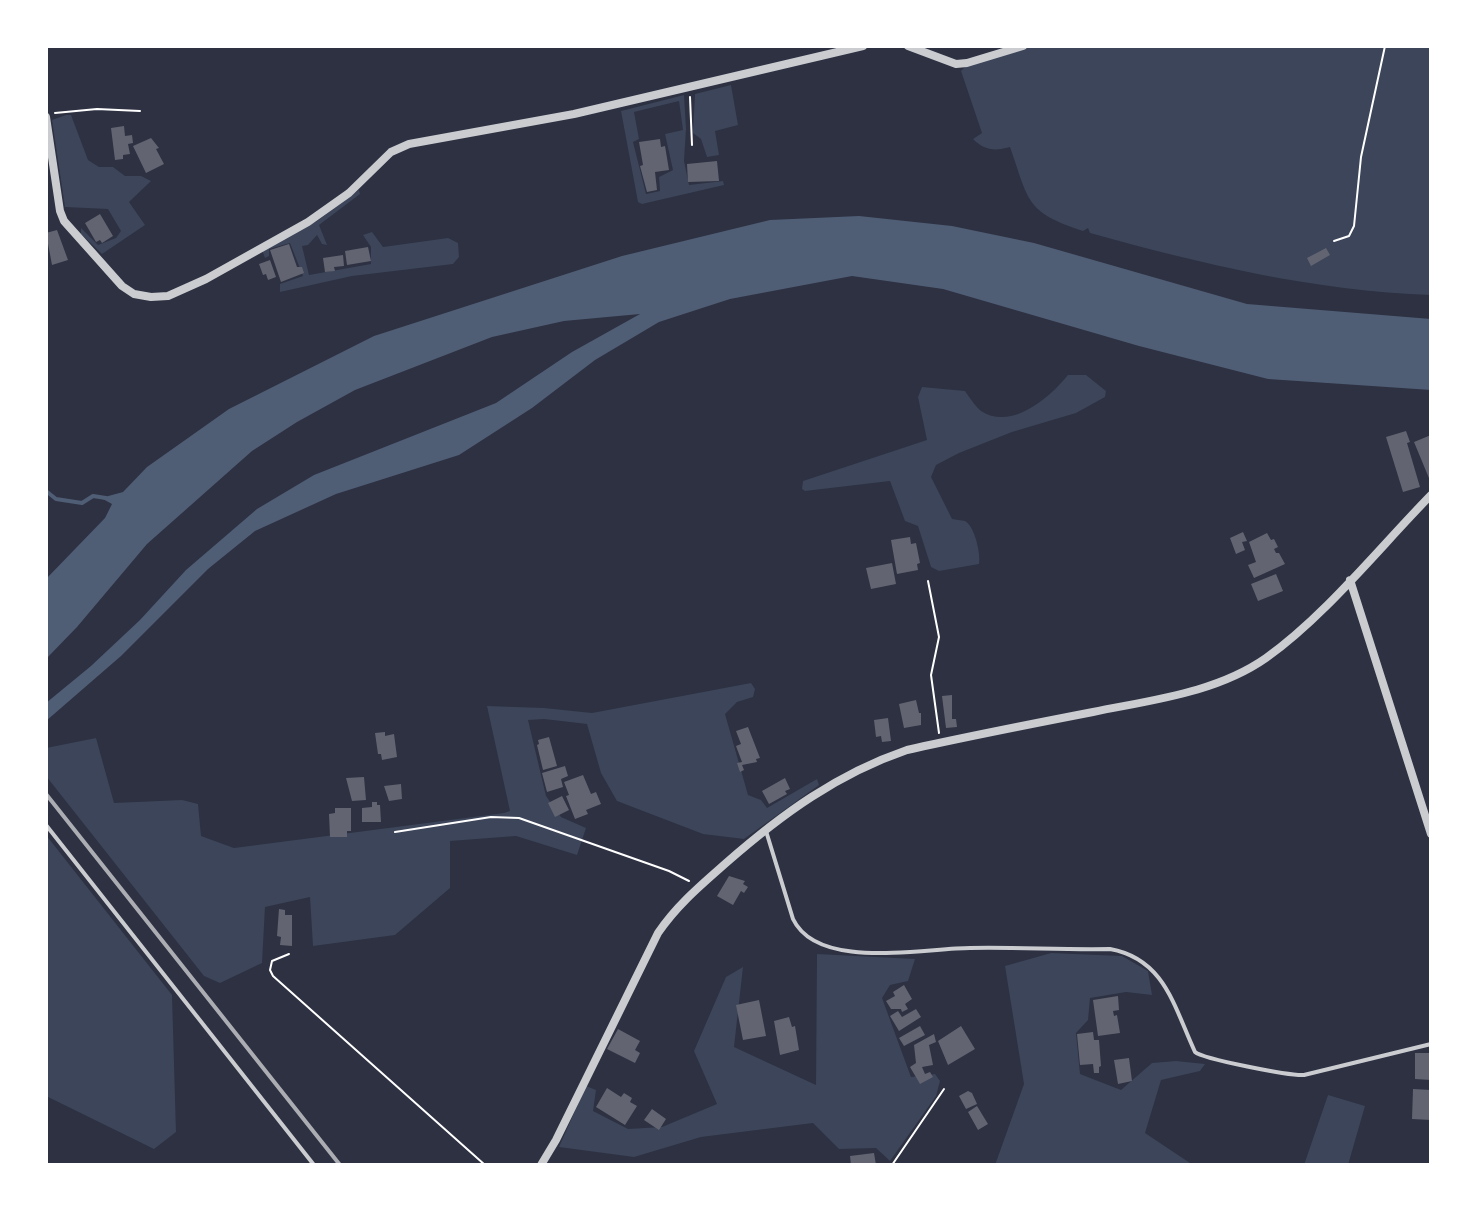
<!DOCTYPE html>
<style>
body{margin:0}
#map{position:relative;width:1477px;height:1211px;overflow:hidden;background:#2d3142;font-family:Signika,sans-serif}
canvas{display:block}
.frame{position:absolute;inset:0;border:48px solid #fff;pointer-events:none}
</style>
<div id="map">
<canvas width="1477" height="1211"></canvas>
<div class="frame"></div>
</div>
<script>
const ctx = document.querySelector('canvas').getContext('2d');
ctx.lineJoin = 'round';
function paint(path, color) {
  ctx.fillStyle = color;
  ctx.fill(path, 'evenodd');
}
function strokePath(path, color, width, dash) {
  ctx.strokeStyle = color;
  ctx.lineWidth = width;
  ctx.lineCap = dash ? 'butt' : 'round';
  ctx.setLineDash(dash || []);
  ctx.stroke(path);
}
paint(new Path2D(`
 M1027,46H1431V295C1314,291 1202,264 1090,233L1088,228L1083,231C1025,212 1029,201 1010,147C995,151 985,151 973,139L982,133L961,71L965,67Z
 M731,85L738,125L715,131L719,155L707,157L701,139L693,133L695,94Z
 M684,95L686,129L684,161L689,185L723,181L724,185L642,204L638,202L621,111ZM679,101L683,130L665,134L673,170L659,177L660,191L646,194L633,142L639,139L634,112Z
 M66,115H71L88,160L99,167H113L125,176H141L151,181L129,202L145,225L102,254L81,234V228L98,245L116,238L121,231L108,209L65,207L52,120Z
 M359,190L360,194L319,225L327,245L322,244L317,235L308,245L302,246L309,275L371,264V247L363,235L372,232L383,247L448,238L458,243L459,257L453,264L352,276L280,292V284L303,276L290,243L269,249V256L265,258L262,250L317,221Z
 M1068,375H1086L1106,391L1105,397L1076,413L1012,432L959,453L936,465L931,477L952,519C956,520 961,520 965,521C975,526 981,555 979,564L939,571L931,567L918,526L905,521L890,481L805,491L802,489L803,481L927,440L918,397L922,387L965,391C970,398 975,406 981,411C1012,431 1050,397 1068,375Z
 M751,683L755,689L753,697L737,702L725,714L748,795L761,800L767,808L817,779L819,785L744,839L703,834L617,801L601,773L587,724L544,719L528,720L546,796L561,817L586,828L577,855L516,836L450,841V888L395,935L313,946L310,897L265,907L262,963L220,983L204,976L46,776V748L96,738L114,803L182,800L198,804L201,836L234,848L504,813L510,811L487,706L544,708L592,713Z
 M46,835L172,995L176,1132L154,1149L46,1096Z
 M1051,953L1122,956L1148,971L1152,995L1126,992L1090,998L1088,1020L1076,1033L1080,1074L1121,1090L1152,1063L1176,1061L1205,1064L1200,1071L1161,1080L1145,1133L1193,1165H995L1024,1084L1005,966Z
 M817,954L915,959L908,981L890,985L882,998L911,1077L935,1074L940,1081L936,1096L890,1161L876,1148L839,1149L813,1123L701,1137L634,1157L559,1147L586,1086L596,1090L593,1111L628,1129L662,1127L717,1104L694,1051L726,977L743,967L734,1047L816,1085Z
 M1328,1095L1365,1106L1348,1165H1304Z`), '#3c4559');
paint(new Path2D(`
 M859,216L952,226L1034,243L1247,304L1431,319V390L1268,379L1139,346L943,289L852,276L730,299L659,322L595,360L532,408L459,455L336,494L255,531L208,569L121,656L46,721V703L91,666L140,620L186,570L257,509L314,475L496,403L572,352L640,314L564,321L492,337L355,390L297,422L252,451L147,544L77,627L46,659V579L105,518L112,504L101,498L123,492L147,467L229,409L374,336L622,256L770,220Z`), '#4f5d75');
strokePath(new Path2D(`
 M46,491L56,499L82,503L93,496L106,498`), '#4f5d75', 4);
paint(new Path2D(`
 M124,126L125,136L132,135L133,143L128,144L130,154L123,155V159L115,160L111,128Z
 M151,138L159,148L156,149L164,164L146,173L133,146Z
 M660,139L661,147L665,146L669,170L655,172L657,190L647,192L640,166L643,165L639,142Z
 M717,161L719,181L688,182L687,164Z
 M100,214L113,236L102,243L100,240L96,242L85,223Z
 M57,230L68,260L52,265L46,233Z
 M289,244L297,267H302L304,273L281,282L270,250Z
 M368,247L371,261L347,265L345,251Z
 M1326,248L1330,255L1311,266L1307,258Z
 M343,255L344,266L334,267L335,271L325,272L323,258Z
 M270,260L276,277L268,280L266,274L263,275L259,264Z
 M1406,431L1410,442L1407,443L1420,487L1403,492L1386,437Z
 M1431,435V483L1414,442Z
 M1243,532L1247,541L1242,542L1245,550L1236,554L1230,538Z
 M1267,533L1271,540L1274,539L1278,547L1274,549L1276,553H1279L1285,564L1254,578L1248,565L1256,562L1249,542Z
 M910,537L911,544L916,543L920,563L917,564L918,570L897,574L891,540Z
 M892,563L896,584L871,589L866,568Z
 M1276,574L1283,591L1258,601L1251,584Z
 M952,695V719H956L957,727L946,728L942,696Z
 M916,700L919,713H921V725L904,728L899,704Z
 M888,718L891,741L882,742L881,736L876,737L874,720Z
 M748,727L760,758L756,759L757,762L742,765L744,770L740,772L737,763L742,762L736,746L741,744L736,731Z
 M385,732V736L394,734L397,757L382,760L381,754H378L375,733Z
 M549,737L557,766L543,770L537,745L539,744L538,740Z
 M565,766L568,776L561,779L563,787L547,792L542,773Z
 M583,775L591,794L596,792L601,804L586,810L588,814L575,819L566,796L569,795L564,782Z
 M364,777L366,800L352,801L346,778Z
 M785,778L790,789L785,791L787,794L769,804L762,791Z
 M401,784L402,799L389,801L384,786Z
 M562,796L569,810L555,817L548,803Z
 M372,802H377V805H380L381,822H362V808L372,807Z
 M335,808H351V831H347V837H330L329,814L335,813Z
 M729,876L745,881L743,884L748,887L744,893L741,891L733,905L717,896Z
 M279,909L285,910V915H292V946L280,945L281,937L277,936Z
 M904,985L912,999L905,1004L908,1009L902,1012L901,1009H891L886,1001L895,996L893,992Z
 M1118,996L1119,1010L1113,1011L1114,1016L1117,1015L1120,1033L1098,1036L1093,1000Z
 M759,1000L766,1036L743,1040L736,1005Z
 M916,1009L921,1017L899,1031L890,1016L898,1011L902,1017Z
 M789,1017L792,1027L795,1026L799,1050L780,1055L774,1021Z
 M920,1026L925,1035L904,1046L899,1038Z
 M961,1026L975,1049L948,1065L938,1041Z
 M618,1029L640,1041L635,1050L640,1053L635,1063L607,1049Z
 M1093,1032L1094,1040H1099L1101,1066L1099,1067V1073H1094L1093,1064L1080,1065L1077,1034Z
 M934,1034L936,1042L929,1045L933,1065L922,1067L925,1074L930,1072L933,1077L920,1084L910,1067L916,1063L914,1045Z
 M1415,1053H1431V1080L1415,1079Z
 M1129,1058L1132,1081L1118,1084L1114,1060Z
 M607,1088L621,1097L624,1093L632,1098L630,1102L637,1106L625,1125L596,1107Z
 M1413,1089L1431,1090V1120L1412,1119Z
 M968,1091L972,1093L977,1104L966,1109L959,1096Z
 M977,1106L988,1124L978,1130L968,1112Z
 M652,1109L666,1119L659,1130L644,1120Z
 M874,1153L876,1165H851L850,1156Z`), '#626471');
strokePath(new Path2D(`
 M690,97L692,145
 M55,113L97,109L140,111
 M1334,241L1349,236L1354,226L1361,157L1385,46
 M928,581L939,637L931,675L939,733
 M395,832L491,817L519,818L669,871L689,881
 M289,954L272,961L270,970L273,976L485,1165
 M892,1165L944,1089`), '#fff', 2);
strokePath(new Path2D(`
 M46,825L314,1165
 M766,831L793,919C818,971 923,948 970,948C1017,947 1063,950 1110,949C1165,959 1174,1007 1195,1052C1203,1059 1290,1076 1304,1075L1431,1044`), '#caccd0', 4);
strokePath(new Path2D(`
 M908,46L956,64L967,63L1023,46
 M46,117L60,211L64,221L122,286L134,294L151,297L168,296L206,279L308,222L349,193L391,152L409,144L574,114L863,46
 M1350,580L1431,834
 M541,1165L556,1140L658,933C677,905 701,885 726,863C782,814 837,774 907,750C969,736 1031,724 1093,712C1151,700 1216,693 1266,658C1326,615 1379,548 1431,495`), '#caccd0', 8);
strokePath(new Path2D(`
 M46,794L340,1165`), '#abadb3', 4);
</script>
